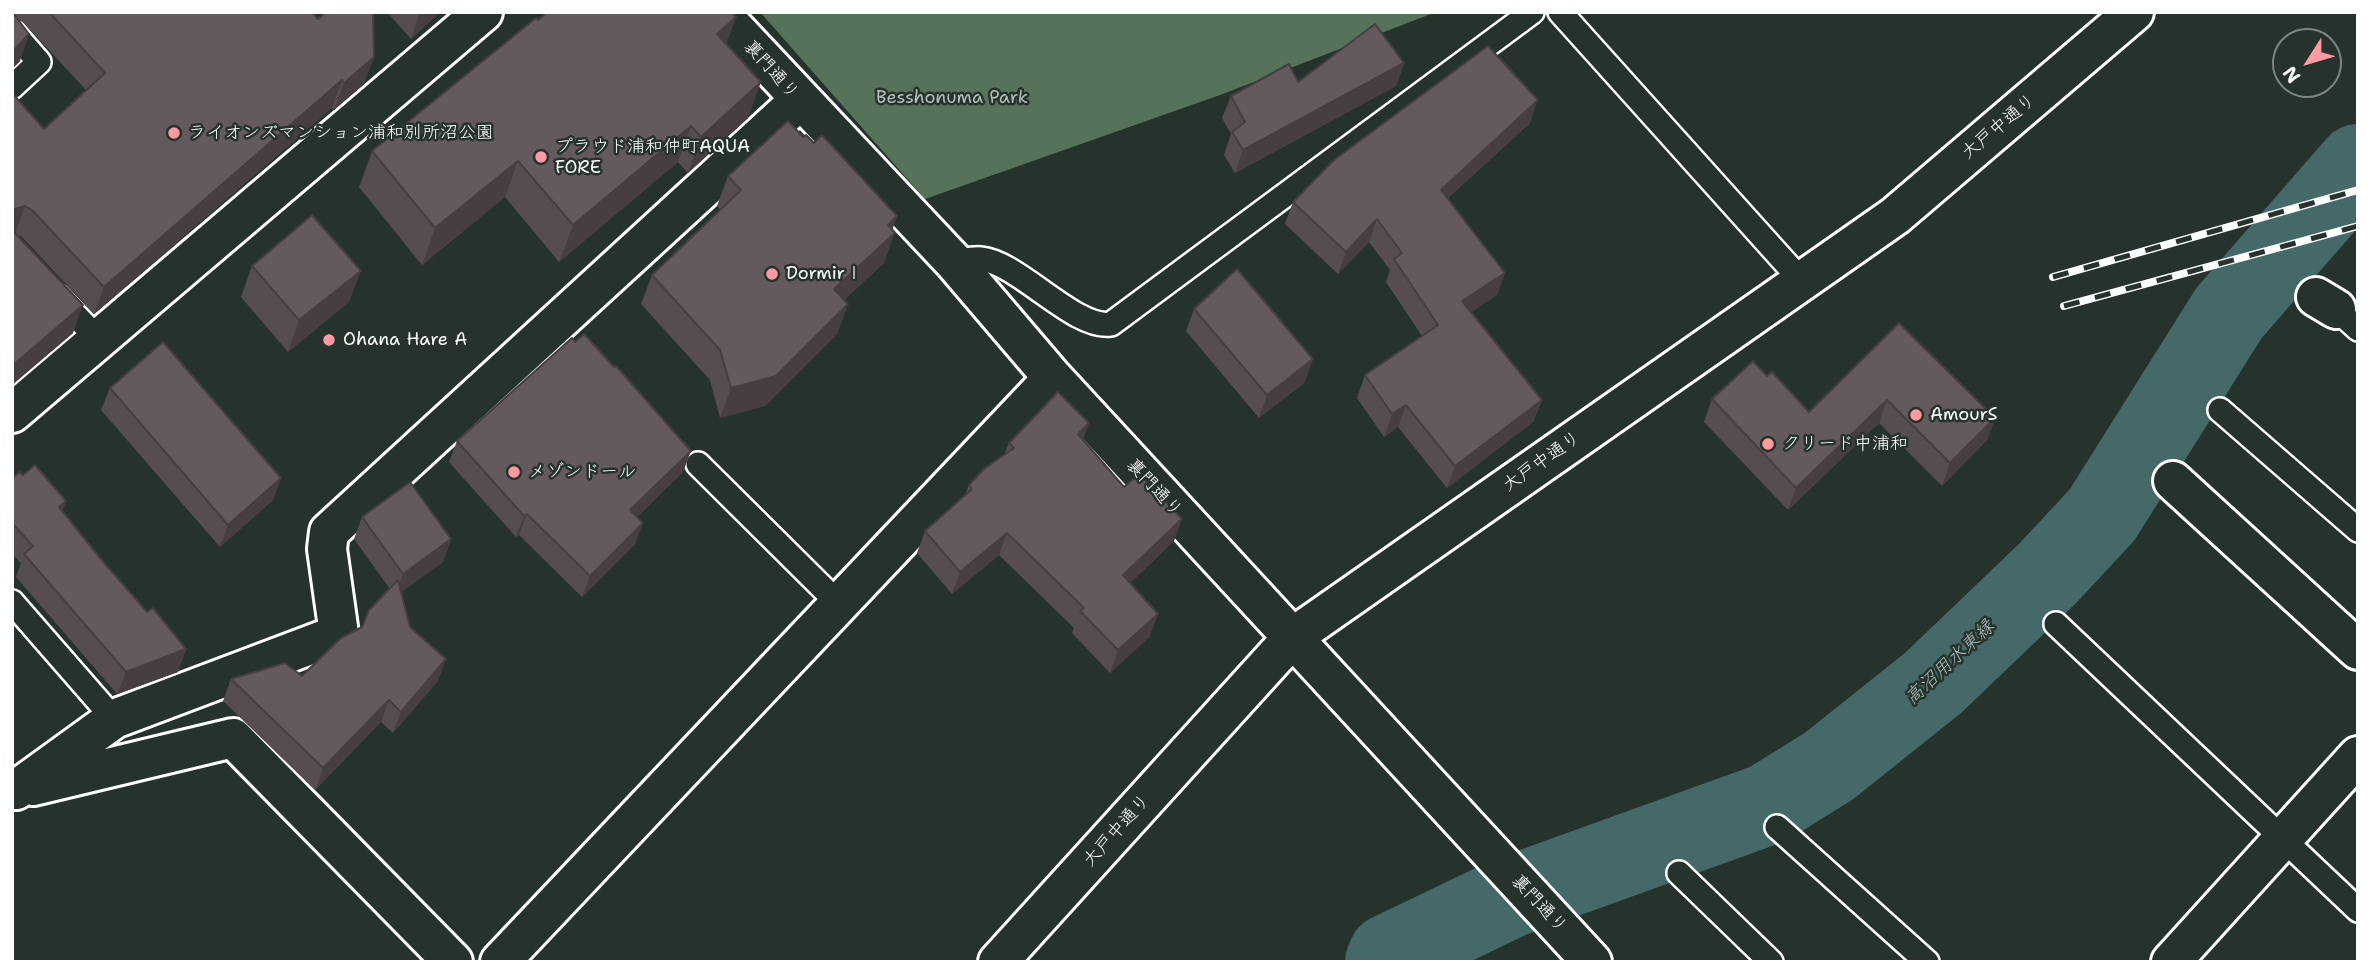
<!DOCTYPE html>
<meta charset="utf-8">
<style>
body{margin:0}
#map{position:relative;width:2370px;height:974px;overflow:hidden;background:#26332d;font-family:"Shantell Sans",sans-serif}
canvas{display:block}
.frame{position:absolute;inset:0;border:14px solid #fff;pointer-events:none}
.north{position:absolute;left:2272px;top:28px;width:70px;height:70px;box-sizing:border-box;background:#26332d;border:2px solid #7d8581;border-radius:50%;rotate:233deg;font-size:19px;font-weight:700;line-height:28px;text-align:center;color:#fff}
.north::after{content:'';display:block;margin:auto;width:24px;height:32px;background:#ff9aa2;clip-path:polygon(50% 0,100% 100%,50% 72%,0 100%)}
</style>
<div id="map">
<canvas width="2370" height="974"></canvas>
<div class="frame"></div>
<div class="north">N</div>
</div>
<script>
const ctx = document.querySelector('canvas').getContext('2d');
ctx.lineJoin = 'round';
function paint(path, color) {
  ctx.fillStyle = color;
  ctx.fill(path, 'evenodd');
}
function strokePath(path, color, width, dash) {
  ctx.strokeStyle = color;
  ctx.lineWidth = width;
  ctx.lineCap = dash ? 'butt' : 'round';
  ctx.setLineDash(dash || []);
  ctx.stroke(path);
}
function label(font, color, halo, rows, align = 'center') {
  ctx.font = font + ' "Shantell Sans","Klee One",sans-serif';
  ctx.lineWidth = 5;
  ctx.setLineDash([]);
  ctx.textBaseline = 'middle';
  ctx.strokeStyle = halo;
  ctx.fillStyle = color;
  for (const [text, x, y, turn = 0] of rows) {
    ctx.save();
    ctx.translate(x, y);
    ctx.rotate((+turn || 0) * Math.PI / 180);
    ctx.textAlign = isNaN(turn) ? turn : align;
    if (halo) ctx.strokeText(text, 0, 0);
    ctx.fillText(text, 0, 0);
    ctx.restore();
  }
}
paint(new Path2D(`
 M760,12H1436L1220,95L925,199Z`), '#56735a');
strokePath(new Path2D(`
 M1386,962L1389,955L1510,897L1768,804L1829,766L1933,683L2048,573L2102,515L2229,313L2358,165`), '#446968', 82);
const service = new Path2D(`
 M1560,12L1801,280
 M12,31L39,62L12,87
 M954,262C962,261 972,258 981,259C1018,262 1075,330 1111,324L1532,12
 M57,296L98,339
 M2336,309L2358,329
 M2220,410L2358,530
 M698,464L839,604
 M12,602L114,719
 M2056,624L2358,910
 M1777,827L1927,962
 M1679,873L1771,962`);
const minor = new Path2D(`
 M719,12L954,262L1053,378L1592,962
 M2316,297L2336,309
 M12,413L483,12
 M2173,481L2358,650
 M33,786L233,738L453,962
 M16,790L114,719L339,634L327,549L329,532L799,101
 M500,962L1053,378
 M2171,962L2358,756`);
const tertiary = new Path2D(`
 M998,962L1293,637L1895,216L2134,12`);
strokePath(service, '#fff', 28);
strokePath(minor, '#fff', 44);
strokePath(tertiary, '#fff', 44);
strokePath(service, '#26332d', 23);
strokePath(minor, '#26332d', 38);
strokePath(tertiary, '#26332d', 38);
const rail = new Path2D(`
 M2053,277L2358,190
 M2064,306L2358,226`);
strokePath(rail, '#fff', 8);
strokePath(rail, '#26332d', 5, [16]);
paint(new Path2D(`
 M12,12H312L364,84L334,110L332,108L94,314L22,237L16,234L73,333L12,385V93L44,129L86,90L23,22L19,21L20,61L12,69Z
 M387,12H440L411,39Z
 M736,17L726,44L748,118L688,173L678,162L559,262L505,197L422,265L359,187L372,151L538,20Z
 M1404,63L1396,86L1235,173L1224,155L1231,134L1222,118L1231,96L1298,82Z
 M1530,123L1448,198L1505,273L1497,295L1471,312L1542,400L1533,422L1447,488L1398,427L1384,437L1357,398L1365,375L1422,336L1386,282L1390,270L1369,242L1338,274L1285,224L1293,202Z
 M803,137L814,143L897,216L892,230L884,263L844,300L848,304L837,334L765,406L720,418L710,380L641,304L652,275L720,210L717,206L728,176Z
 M252,266L349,302L288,352L241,297Z
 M1194,309L1305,382L1259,418L1186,331Z
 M1899,323L1995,418L1987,440L1942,486L1879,423L1788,510L1704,422L1712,399L1767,376L1809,412Z
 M110,388L281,478L273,500L220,547L101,410Z
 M1089,423L1083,439L1124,487L1174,541L1130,583L1150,636L1110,673L1072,633L1074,628L999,555L952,594L917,553L925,531L965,495L969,485L1004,455L1009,443Z
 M457,441L683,472L637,517L635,544L582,597L519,535L516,537L449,462Z
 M23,475L66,501L62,511L100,558L147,612L186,649L178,672L117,694L16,577L21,563L12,554V478Z
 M362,517L451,539L443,562L401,592L410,627L438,681L393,733L381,722L315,790L223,701L231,679L302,676L362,628L390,589L354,539Z`), '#564d4f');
paint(new Path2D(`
 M420,12H440L411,39Z
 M736,17L723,53L717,34Z
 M29,34L20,61L12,69V52Z
 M374,57L364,84L334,110L344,83Z
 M1404,63L1396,86L1235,173L1243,150Z
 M342,80L332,108L94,314L104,287Z
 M761,82L748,118L688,173L701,137Z
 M1538,100L1530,123L1433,212L1441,190Z
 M691,126L678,162L559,262L573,225Z
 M518,161L505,197L422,265L435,228Z
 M25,206L15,234H12V210Z
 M897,216L889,239L895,233L884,263L823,319L834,289L888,225Z
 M1377,219L1369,242L1338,274L1346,252Z
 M361,271L349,302L288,352L299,320Z
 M1505,273L1497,295L1454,324L1462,301Z
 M848,304L837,334L765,406L720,418L731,388Z
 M83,305L73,333L12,385V366Z
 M1313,359L1305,382L1259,418L1267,395Z
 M1542,400L1533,422L1447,488L1455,466Z
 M1887,400L1879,423L1788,510L1796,488Z
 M1406,405L1398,427L1384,437L1392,414Z
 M1995,418L1987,440L1942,486L1950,463Z
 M1089,423L1081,445L1078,434Z
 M691,451L683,472L622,531L630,510Z
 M281,478L273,500L220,547L228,525Z
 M66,501L58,523L59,507Z
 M527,514L519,535L516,537L524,516Z
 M1182,519L1174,541L1115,597L1123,575Z
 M643,523L635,544L582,597L590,576Z
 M1007,533L999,555L952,594L960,572Z
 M451,539L443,562L395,597L403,574Z
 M1158,614L1150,636L1110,673L1118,650Z
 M186,649L178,672L117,694L126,672Z
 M446,659L438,681L393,733L401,712Z
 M389,700L381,722L315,790L323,768Z`), '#463e40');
const building = new Path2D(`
 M12,12L29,34L12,52Z
 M49,12H312L318,19L326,12H373L374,57L344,83L342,80L104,287L32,210L25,206L12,210V93L44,129L105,73Z
 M547,12H732L736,17L717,34L761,82L701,137L691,126L573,225L518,161L435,228L372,151L536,18L538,20Z
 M1375,24L1404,63L1243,150L1232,132L1245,122L1231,96L1289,64L1298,82Z
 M1488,46L1538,100L1441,190L1505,273L1462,301L1542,400L1455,466L1406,405L1392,414L1365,375L1438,325L1394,259L1402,253L1377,219L1346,252L1293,202L1334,160Z
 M788,121L803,137L806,135L814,143L822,135L897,216L888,225L895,233L834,289L848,304L776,376L731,388L720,350L652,275L741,190L728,176Z
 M312,215L361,271L299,320L252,266Z
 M12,230L83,305L12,366Z
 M1237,269L1313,359L1267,395L1194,309Z
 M1899,323L1995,418L1950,463L1887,400L1796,488L1712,399L1753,361L1767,376L1772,372L1809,412Z
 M584,334L614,367L616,366L691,451L630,510L643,523L590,576L527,514L524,516L457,441L572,338L575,342Z
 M163,342L281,478L228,525L110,388Z
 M1058,392L1089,423L1078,434L1124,487L1139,474L1182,519L1123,575L1158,614L1118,650L1080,611L1084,608L1007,533L960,572L925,531L972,489L969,485L984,469L1014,448L1009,443Z
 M35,465L66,501L59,507L100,558L147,612L153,608L186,649L126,672L24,554L33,546L12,523V478L20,472L23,475Z
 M410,482L451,539L403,574L362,517Z
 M398,580L410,627L446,659L401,712L389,700L323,768L231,679L285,663L302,676L341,638L362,627L369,610Z`);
paint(building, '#64595c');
strokePath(building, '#463e40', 2);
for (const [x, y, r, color] of [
 [174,133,7,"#ff9aa2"],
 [541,157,7,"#ff9aa2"],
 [772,274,7,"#ff9aa2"],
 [329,340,7,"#ff9aa2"],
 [1916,415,7,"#ff9aa2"],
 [1768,444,7,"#ff9aa2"],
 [514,472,7,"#ff9aa2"]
]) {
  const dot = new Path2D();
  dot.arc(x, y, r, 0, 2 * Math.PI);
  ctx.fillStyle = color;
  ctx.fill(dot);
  strokePath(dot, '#26332d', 2.5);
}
label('18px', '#fff', '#26332d', [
 ["裏門通り",771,70,48],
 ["大戸中通り",1999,127,-40],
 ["大戸中通り",1542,462,-35],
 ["裏門通り",1154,488,47],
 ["大戸中通り",1117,831,-48],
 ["裏門通り",1539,904,47]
]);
label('18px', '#b3c0b5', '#26332d', [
 ["Besshonuma Park",952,98]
]);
label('18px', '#fff', '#26332d', [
 ["ライオンズマンション浦和別所沼公園",188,133],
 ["プラウド浦和仲町AQUA",555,147],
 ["FORE",555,168],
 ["DormirⅠ",786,274],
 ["Ohana Hare A",343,340],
 ["AmourS",1930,415],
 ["クリード中浦和",1782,444],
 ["メゾンドール",528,472]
], 'left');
label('italic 19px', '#abbcbb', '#26332d', [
 ["高沼用水東縁",1950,663,-43]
]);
</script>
